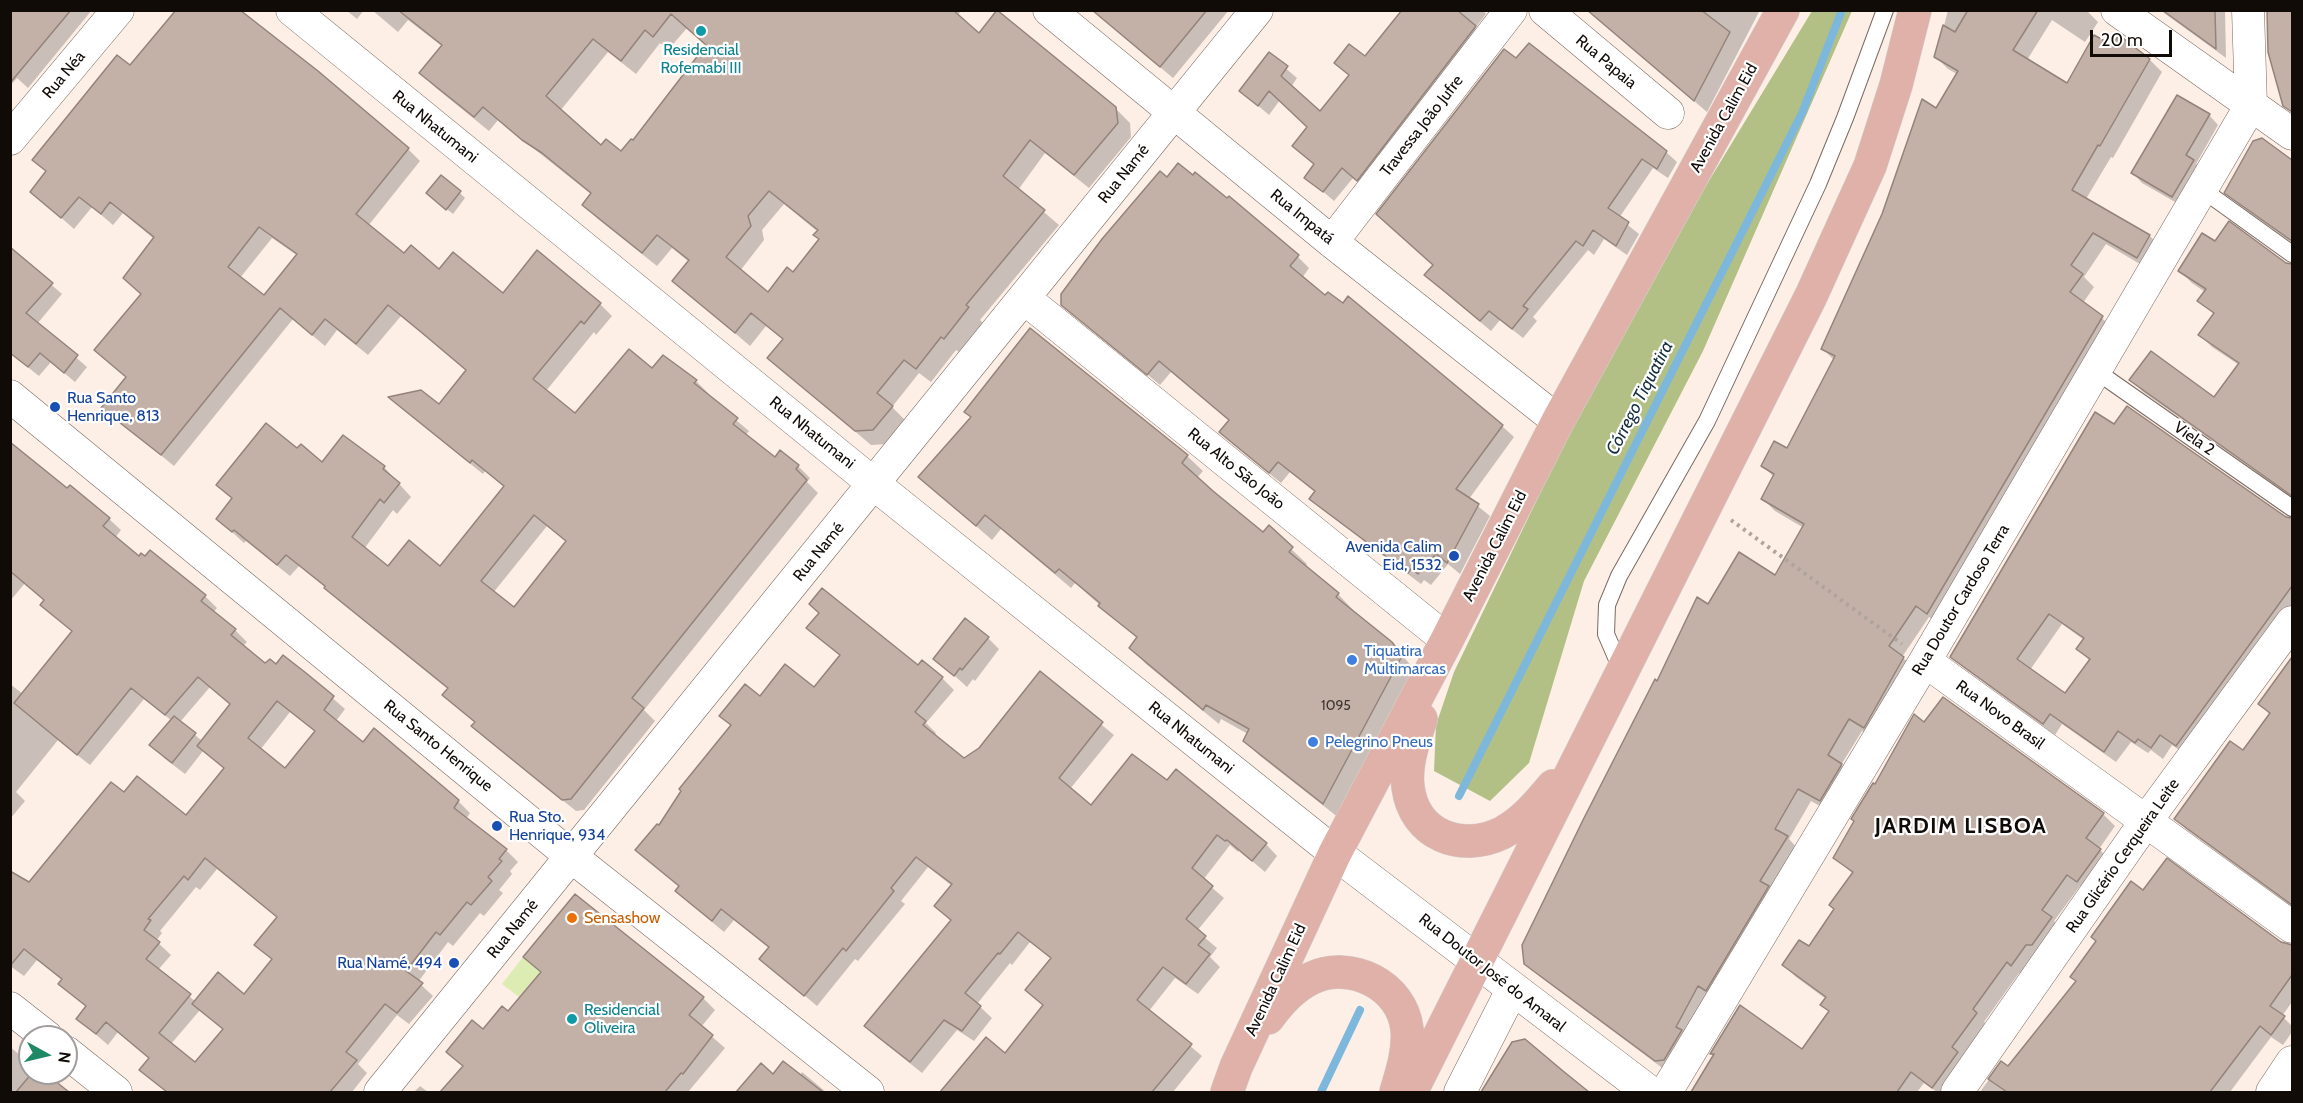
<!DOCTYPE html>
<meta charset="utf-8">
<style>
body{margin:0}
#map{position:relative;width:2303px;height:1103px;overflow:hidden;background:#fdeee6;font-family:Cabin,sans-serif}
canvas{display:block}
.frame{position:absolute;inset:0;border:12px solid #110b08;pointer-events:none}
.north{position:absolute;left:18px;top:1025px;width:60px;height:60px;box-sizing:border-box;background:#fff;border:2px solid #a09d9c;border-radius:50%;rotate:98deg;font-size:16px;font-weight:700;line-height:24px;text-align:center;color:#110b08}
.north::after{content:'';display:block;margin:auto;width:21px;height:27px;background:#1f8966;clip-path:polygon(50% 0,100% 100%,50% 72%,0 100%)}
.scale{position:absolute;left:2090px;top:30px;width:82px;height:27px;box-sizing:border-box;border:3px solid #110b08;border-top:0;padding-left:8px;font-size:18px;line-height:21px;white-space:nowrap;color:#110b08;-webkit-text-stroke:4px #fff;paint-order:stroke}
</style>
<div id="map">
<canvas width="2303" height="1103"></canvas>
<div class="frame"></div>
<div class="north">N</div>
<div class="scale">20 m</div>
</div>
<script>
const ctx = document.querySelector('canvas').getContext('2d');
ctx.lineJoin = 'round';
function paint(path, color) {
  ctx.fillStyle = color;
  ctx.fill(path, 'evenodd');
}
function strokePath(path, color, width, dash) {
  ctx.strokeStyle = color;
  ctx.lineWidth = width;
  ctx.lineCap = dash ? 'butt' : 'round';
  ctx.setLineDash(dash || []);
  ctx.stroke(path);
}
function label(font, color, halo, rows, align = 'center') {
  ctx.font = font + ' Cabin,sans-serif';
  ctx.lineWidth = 4.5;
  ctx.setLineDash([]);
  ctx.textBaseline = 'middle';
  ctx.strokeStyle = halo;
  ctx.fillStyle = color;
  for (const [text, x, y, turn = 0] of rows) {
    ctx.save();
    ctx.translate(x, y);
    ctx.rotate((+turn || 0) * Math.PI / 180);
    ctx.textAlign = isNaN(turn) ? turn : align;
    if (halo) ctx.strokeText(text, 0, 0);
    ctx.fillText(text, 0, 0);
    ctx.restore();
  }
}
paint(new Path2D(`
 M523,957L541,972L519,997L502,984Z`), '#ddecb2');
paint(new Path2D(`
 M1812,11H1852L1703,351L1584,581L1529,763L1490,801L1434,771L1436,725L1454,672L1619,329Z`), '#b2c086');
paint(new Path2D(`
 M10,10H92L28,88L17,78L10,86Z
 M346,10H364L357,19Z
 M372,10H962L957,16L979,35L1115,108L1130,123L1131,137L1089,188L1045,153L1018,190L1059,225L980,320L983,323L959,352L956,350L931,382L919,373L892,407L906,421L887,444L871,445L769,358L784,340L766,326L750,346L674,281L689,262L672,248L657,266L598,219L584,205L592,195L498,120L489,131L436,88L421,73L443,47L408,20L398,32ZM687,28L707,46L633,142L622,153L601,147L560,111L608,52L636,74L660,43L668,50ZM784,204L818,232L820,240L794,274L768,294L740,271L764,240L762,230Z
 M1092,10H1229L1173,78Z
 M1404,10H1483L1486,14L1475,28L1485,38L1368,190L1353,178L1334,201L1306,177L1315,166L1294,146L1309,127L1280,100L1269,115L1241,91L1269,54L1297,78L1291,87L1321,113L1350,76L1336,63L1365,58Z
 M1587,10H1760L1707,112Z
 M1948,10H2086L2098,22L2085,42L2052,20L2027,60L2067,85L2113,47L2150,60L2162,72L2113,158L2111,157L2086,199L2150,236L2162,249L2150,270L2106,244L2084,277L2094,287L2083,303L2115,329L1940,625L1929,617L1902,657L1916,670L1877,739L1862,731L1841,765L1854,777L1832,813L1811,801L1789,839L1799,850L1669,1073L1539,976L1526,963L1658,683L1709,606L1775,578L1804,528L1775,511L1763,499L1774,477L1763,466L1787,450L1834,360L1823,349L1937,110L1957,74L1948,69L1936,57Z
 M2160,10H2225L2226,58Z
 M2268,10H2292V103L2278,82Z
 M130,67L408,149L420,161L368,226L405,255L503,295L600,304L612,316L596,335L594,332L546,391L575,415L653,370L696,381L708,393L706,395L749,431L745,436L775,459L798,466L810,478L807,482L818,493L644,710L655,721L584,810L576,811L485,738L473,726L476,723L444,695L449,690L338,600L326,588L299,566L290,576L246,541L244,543L218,519L233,499L218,485L298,450L322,464L343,437L384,467L411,497L397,514L393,510L364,549L388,568H440L505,488L485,471L483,474L402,409L439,406L467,371L401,316L368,355L337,330L325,346L293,319L174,466L103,408L128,378L142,294L125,278L154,239L123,213L113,225L92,207L74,229L32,192L47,172L34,160ZM272,238L298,256L264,297L240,278ZM547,526L567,542L514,609L493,593Z
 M2209,115L2218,125L2196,164L2203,170L2182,206L2142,183L2133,173Z
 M2262,140L2292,162V243L2238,204L2226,192Z
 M1666,152L1677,162L1668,178L1653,168L1619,218L1639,234L1627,255L1604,239L1594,255L1588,250L1533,317L1537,321L1523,338L1500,320L1491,331L1437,286L1426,275L1434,266L1394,230Z
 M460,193L465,198L453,214L434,199Z
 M2215,244L2292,265V497L2143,392L2131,380L2215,399L2239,365L2212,347L2200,335L2215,315L2199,300L2205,292L2192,283L2180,271Z
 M10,249L62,294L37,324L87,367L75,382L51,362L39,376L10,353Z
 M1298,257L1309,268L1302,278L1502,426L1514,437L1469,499L1490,516L1460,574L1448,564L1431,585L1424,580L1421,584L1323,510L1311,498L1316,493L1290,472L1281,483L1233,444L1221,432L1230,421L1171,372L1160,385L1063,304Z
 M1030,330L1187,456L1203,471L1197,478L1264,534L1269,528L1307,564L1305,567L1338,594L1353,610L1352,611L1391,643L1417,672L1339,818L1260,756L1244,741L1248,734L1221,719L1219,724L1146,664L1131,648L1138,639L1075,583L1071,588L1001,529L992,540L920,477L972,418Z
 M2096,414L2285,518L2292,519V616L2189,757L2172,745L2163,759L2151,750L2148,753L2131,742L2116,762L2062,724L2055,735L1964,668L1952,657ZM2062,624L2084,640L2078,649L2090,661L2065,695L2030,670Z
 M10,449L109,519L121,530L115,538L139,558H145L150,552L205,596L217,608L213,613L235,630L247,642L243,646L265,665L305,674L345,709L336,721L363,744L374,731L458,801L470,813L466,819L506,850L518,862L510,871L512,874L499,890L503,893L484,916L480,913L453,946L448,942L418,982L433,996L409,1024L397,1015L358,1064L367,1073L352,1092H167L141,1070L150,1059L118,1032L108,1045L78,1019L87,1007L60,984L63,981L37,960L24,976L10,966V872L29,884L124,794L186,817L225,769L203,751L185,774L164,758L152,745L172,721L144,699L90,765L58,740L16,792L25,801L10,819V684L23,694L73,632L42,605L45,600L25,583L10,601ZM210,687L231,704L202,741L180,722ZM290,712L316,732L285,770L260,750ZM217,869L278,918L256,944L273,960L245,996L196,1002L158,970L171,955L156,941L162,933L160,931L196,887L200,890ZM200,1010L224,1030L195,1064L171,1044Z
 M808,628L918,667L942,678L954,690L926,723L936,733L934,736L964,760L980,749L1040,674L1114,735L1070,789L1092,807L1168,782L1266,844L1277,856L1265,872L1239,850L1238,852L1230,845L1203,880L1224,898L1197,931L1217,948L1210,957L1220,967L1198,994L1175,978L1149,1011L1202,1056L1173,1092H942L986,1039L1005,1055L1044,1006L1027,990L1052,959L1030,942L1012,965L1010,963L977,1004L992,1018L974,1041L957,1030L922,1073L877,1037L866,1026L952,922L936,906L952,886L928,867L901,901L905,904L858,961L855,959L817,1006L761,959L770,949L734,920L724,932L689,903L677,891L680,887L637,850L659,828L732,726L721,716L760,698L814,689L840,656Z
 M987,637L999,649L975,681L973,679L967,687L935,658Z
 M2292,658V907L2187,830L2176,819L2244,752L2270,715L2260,704Z
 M1925,724L2103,814L2115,826L2099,849L2112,862L2090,893L2080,886L2054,921L2063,930L2024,976L2019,973L1984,1022L1988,1026L1955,1092H1937L1924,1083L1917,1092H1701L1698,1084L1714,1057L1712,1054L1741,1007L1802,1051L1830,1012L1822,1005L1826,999L1796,977L1784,965L1809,948L1836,910L1853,874L1835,858L1876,786Z
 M2144,892L2292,946V1002L2282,1016L2292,1026V1032L2283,1045L2271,1037L2230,1092H1980L2001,1063L2009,1068L2078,982Z
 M525,957L703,998L715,1010L701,1027L725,1048L688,1092H442L464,1067L448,1052L483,1031L508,1013L542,973Z
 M1524,1041L1587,1092H1481L1513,1043Z
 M10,1047L30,1063V1073H42L66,1092H10Z
 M761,1066L773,1076H800L802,1072L826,1092H738Z
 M420,1086L428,1092H414Z`), '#0003');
strokePath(new Path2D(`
 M1459,796L1802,113L1842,10
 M1321,1092L1360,1010`), '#7db8dc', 8);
const building = new Path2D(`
 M10,10H71L10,83Z
 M176,10H240L318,71L409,148L356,214L404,253L411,245L439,269L453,252L503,293L537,250L601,303L584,324L581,321L533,379L575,413L629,349L652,368L663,355L697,380L694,383L738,418L733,424L775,457L780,450L799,465L796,469L807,480L632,698L644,708L571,799L562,800L471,726L475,722L442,695L448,688L324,588L325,586L286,555L277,565L234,530L232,532L216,519L232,498L216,485L266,423L297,448L301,444L322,462L343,435L385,466L383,469L400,483L384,503L380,499L352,537L388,566L409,540L440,566L504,486L472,460L470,463L388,397L421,390L439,404L466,370L421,332L388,305L356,344L325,319L312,335L280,308L161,455L101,408L126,377L94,350L141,294L123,278L154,237L110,202L101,214L79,197L61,218L30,192L46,171L32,160L117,55L130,65ZM259,227L297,254L264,295L228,267ZM534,515L566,541L514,607L481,581Z
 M398,10H953L979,33L997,10L1116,107L1118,123L1074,175L1030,140L1003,176L1045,210L966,305L969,307L944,339L941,337L916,369L904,360L877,393L893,406L873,430L855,431L767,358L783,339L751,313L735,333L672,281L689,260L657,235L642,253L582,205L591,193L542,153L522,140L483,107L474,117L419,73L442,45ZM671,14L706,45L633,140L631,139L621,151L606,139L601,145L546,96L593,39L621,61L645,30L653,37ZM769,191L818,230L813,235L819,239L793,272L787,267L768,292L726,257L751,226L748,216Z
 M1092,10H1207L1160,67Z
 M1402,10H1457L1476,26L1357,181L1342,168L1323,192L1304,178L1314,164L1292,146L1307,127L1269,91L1258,106L1239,91L1269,52L1288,66L1281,76L1320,111L1349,75L1334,63L1349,44L1365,56Z
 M1587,10H1701L1730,32L1694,101Z
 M1968,10H2038L2013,50L2067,83L2094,35L2112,45L2119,35L2150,59L2100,146L2098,145L2072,190L2150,235L2137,258L2093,233L2071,265L2083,274L2070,292L2103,316L1927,614L1916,606L1889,646L1904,657L1864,728L1849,719L1828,755L1842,764L1820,801L1798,789L1775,829L1788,836L1760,881L1769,886L1706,991L1698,986L1676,1027L1682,1030L1664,1060L1655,1061L1524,964L1522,945L1583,820L1655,679L1657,681L1697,597L1708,604L1739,552L1775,575L1804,524L1761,499L1774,474L1761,466L1774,441L1787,448L1835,356L1821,349L1882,214L1922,99L1936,108L1958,71L1934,57L1943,25L1955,32Z
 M2162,10H2215L2216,49Z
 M2267,10H2292V112L2283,106L2268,52Z
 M1529,43L1667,151L1657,169L1642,159L1608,208L1629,222L1616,246L1593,230L1583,246L1576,241L1523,306L1528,309L1512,329L1489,311L1480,321L1444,291L1424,275L1433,265L1376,214L1504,49L1516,58Z
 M2177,95L2210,114L2186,155L2194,160L2172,197L2131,173Z
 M2262,138L2292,160V241L2224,193L2253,141Z
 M1178,163L1193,175L1195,172L1227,198L1229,196L1299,255L1290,266L1325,295L1328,292L1343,303L1348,296L1503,425L1456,489L1479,504L1447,563L1436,554L1418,574L1411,569L1408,573L1309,499L1315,491L1278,462L1269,473L1219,432L1229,420L1159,361L1147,375L1061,305V294L1102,239L1160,171L1167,177Z
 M441,175L461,191L446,210L426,193Z
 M2229,221L2286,263L2292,264V496L2129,380L2151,351L2214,397L2239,363L2198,335L2214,313L2197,301L2206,289L2178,271L2202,233L2215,241Z
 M10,247L53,283L26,313L78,355L64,373L40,353L28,367L10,353Z
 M1030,328L1188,455L1182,463L1213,491L1263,532L1269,525L1293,547L1289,552L1339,593L1336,597L1392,642L1402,656L1323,804L1243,741L1249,729L1206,705L1203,710L1129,648L1137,637L1098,606L1100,603L1059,569L1055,573L985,515L976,526L918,477L971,417L964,412Z
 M2127,406L2286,517L2292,518V586L2176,746L2160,735L2151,748L2138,739L2135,743L2118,731L2104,752L2050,714L2043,724L1950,657L2095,412L2114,424ZM2049,614L2084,638L2076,649L2090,659L2065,693L2017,659Z
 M10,442L67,488L70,485L110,518L103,526L139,556L141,553L145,556L150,550L206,595L201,601L236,629L231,635L265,663L270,659L276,664L283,655L306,673L334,696L324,710L363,742L374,728L459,800L454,808L507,849L499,859L502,861L488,877L492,881L471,905L467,902L440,935L436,932L406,971L423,983L397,1013L385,1004L346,1052L357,1060L330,1092H167L139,1070L149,1058L106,1022L96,1034L76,1019L86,1006L58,984L62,979L24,949L10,966V871L29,882L111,782L124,792L137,776L186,815L224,768L197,746L230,704L198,677L165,715L131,688L77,755L14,703L72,631L40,605L44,600L10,571ZM277,701L315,731L285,768L248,738ZM205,858L277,917L254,945L272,959L244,994L218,972L192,1004L223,1029L195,1062L159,1033L191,994L146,959L160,942L144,930L151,920L148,919L184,876L188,880Z
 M822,588L918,665L922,660L943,677L915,712L926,721L923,725L964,758L979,748L1040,671L1103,722L1059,778L1091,805L1132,754L1167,780L1176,769L1267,843L1252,861L1227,840L1225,841L1217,835L1192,868L1213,886L1186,919L1206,936L1198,945L1210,954L1186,984L1163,967L1137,1000L1192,1044L1152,1092H940L986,1037L1005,1053L1043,1005L1025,990L1051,958L1018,932L1000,954L998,953L965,993L981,1006L962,1031L944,1020L910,1062L864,1026L951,920L934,906L952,884L916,857L891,888L894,891L846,951L843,948L804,996L759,959L769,947L721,909L712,921L675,891L679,886L635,850L657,824L659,825L681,791L679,789L731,725L719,716L745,684L760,696L785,664L814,687L840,655L806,628L819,613L809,604Z
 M965,618L989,637L962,670L960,668L954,676L933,659Z
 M2292,657V905L2174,819L2230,741L2243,750L2270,713L2258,704Z
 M1943,697L2104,813L2086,838L2101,849L2077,882L2067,875L2042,910L2052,917L2032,945H2026L2011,966L2007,962L1973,1009L1977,1013L1952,1047L1958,1052L1932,1088L1911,1072L1897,1092H1691L1714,1054H1710L1740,1005L1802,1049L1829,1011L1820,1005L1826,997L1782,965L1799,940L1809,946L1834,909L1829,905L1853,872L1833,858L1854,821L1851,819L1873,783L1875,784L1914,714L1924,722Z
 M174,716L196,733L172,763L149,745Z
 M2167,858L2281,942L2292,945V975L2270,1006L2285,1016L2271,1035L2260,1026L2210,1092H2007L1988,1079L2001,1061L2008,1066L2076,981L2070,977L2096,941L2091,937L2131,881L2143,890Z
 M575,894L704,997L689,1015L713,1035L683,1074L681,1073L665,1092H440L463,1066L446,1052L472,1020L483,1029L502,1006L508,1011L541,972L523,957Z
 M1525,1039L1563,1071L1589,1092H1481L1512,1042Z
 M783,1061L823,1092H736L761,1063L773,1074Z
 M32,1073H45L69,1092H16Z`);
paint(building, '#c3b1a8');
strokePath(building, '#94837a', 1.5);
const service = new Path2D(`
 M2203,190L2292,254
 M2096,371L2292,508
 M1622,671L1606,634L1607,605L1619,576L1707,421L1818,184L1845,118L1885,10`);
const minor = new Path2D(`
 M292,10L874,484L1335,853
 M1049,10L1332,242L1558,421
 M1545,10L1668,113
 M2117,10L2292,134
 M10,139L118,10
 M1332,242L1511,10
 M1024,298L1447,640
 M10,396L572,857L868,1092
 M1925,661L2292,927
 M10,1008L47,1037
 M66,1052L116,1092
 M380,1092L1257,10
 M1460,1092L1512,990
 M1666,1092L1925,661L2251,105L2248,10
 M1957,1092L2146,821L2292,622
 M2272,1092L2292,1062`);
const tertiary = new Path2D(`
 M1335,853L1649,1092`);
const primary = new Path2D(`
 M1421,719C1414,741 1405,763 1408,787C1414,835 1461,853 1502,833C1523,822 1538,804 1553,786
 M1268,1018C1280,1002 1293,987 1312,978C1351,960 1402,985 1407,1029C1409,1051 1402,1072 1396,1092
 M1227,1092L1236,1067L1335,853L1447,640L1558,421L1783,10
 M1411,1092L1811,296L1870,166L1896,85L1915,10`);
strokePath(service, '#7a6a61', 18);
strokePath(minor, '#7a6a61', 33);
strokePath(tertiary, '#7a6a61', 34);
strokePath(primary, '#d4d3d3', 34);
strokePath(new Path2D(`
 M1731,520L1902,644`), '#afa39d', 4, [3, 4.5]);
strokePath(service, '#fff', 16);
strokePath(minor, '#fff', 32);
strokePath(tertiary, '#fff', 33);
strokePath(primary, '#e0b1a8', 33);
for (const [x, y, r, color] of [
 [701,31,6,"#0f9aa8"],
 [55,407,6,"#1a4fb4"],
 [1454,556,6,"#1a4fb4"],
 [1352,660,6,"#3f7fe0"],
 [1313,742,6,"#3f7fe0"],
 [497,826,6,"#1a4fb4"],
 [572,918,6,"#e8710a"],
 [454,963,6,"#1a4fb4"],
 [572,1019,6,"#0f9aa8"]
]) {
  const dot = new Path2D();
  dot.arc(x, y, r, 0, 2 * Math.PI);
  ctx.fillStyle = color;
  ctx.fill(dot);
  strokePath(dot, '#fff', 2);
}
label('14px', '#3e3430', null, [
 ["1095",1336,706]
]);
label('16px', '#0d838f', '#fff', [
 ["Residencial",701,50],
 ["Rofemabi III",701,68],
 ["Residencial",584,1010,"left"],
 ["Oliveira",584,1028,"left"]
]);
label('16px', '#110b08', '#fff', [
 ["Rua Papaia",1606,62,40],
 ["Rua Néa",64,75,-50],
 ["Avenida Calim Eid",1724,118,-61],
 ["Travessa João Jufre",1422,126,-52],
 ["Rua Nhatumani",435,127,39],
 ["Rua Namé",1124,174,-51],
 ["Rua Impatá",1302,217,39],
 ["Rua Nhatumani",812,433,39],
 ["Viela 2",2194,439,35],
 ["Rua Alto São João",1236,469,39],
 ["Avenida Calim Eid",1495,546,-63],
 ["Rua Namé",819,552,-51],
 ["Rua Doutor Cardoso Terra",1961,600,-59],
 ["Rua Novo Brasil",2000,715,36],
 ["Rua Nhatumani",1191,738,39],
 ["Rua Santo Henrique",438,746,39],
 ["Rua Glicério Cerqueira Leite",2123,856,-55],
 ["Rua Namé",513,929,-51],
 ["Rua Doutor José do Amaral",1492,973,38],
 ["Avenida Calim Eid",1276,980,-65]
]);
label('16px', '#164399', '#fff', [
 ["Rua Santo",67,398],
 ["Henrique, 813",67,416],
 ["Avenida Calim",1442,547,"right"],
 ["Eid, 1532",1442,565,"right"],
 ["Rua Sto.",509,817],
 ["Henrique, 934",509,835],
 ["Rua Namé, 494",442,963,"right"]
], 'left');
label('16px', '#366cbe', '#fff', [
 ["Tiquatira",1364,651],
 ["Multimarcas",1364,669],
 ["Pelegrino Pneus",1325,742]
], 'left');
label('16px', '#c56008', '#fff', [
 ["Sensashow",584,918]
], 'left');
label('italic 18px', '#132f3e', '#fff', [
 ["Córrego Tiquatira",1640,398,-63]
]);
ctx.letterSpacing = '1.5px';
label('bold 22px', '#110b08', '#fff', [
 ["JARDIM LISBOA",1961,827]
]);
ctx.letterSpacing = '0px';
</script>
